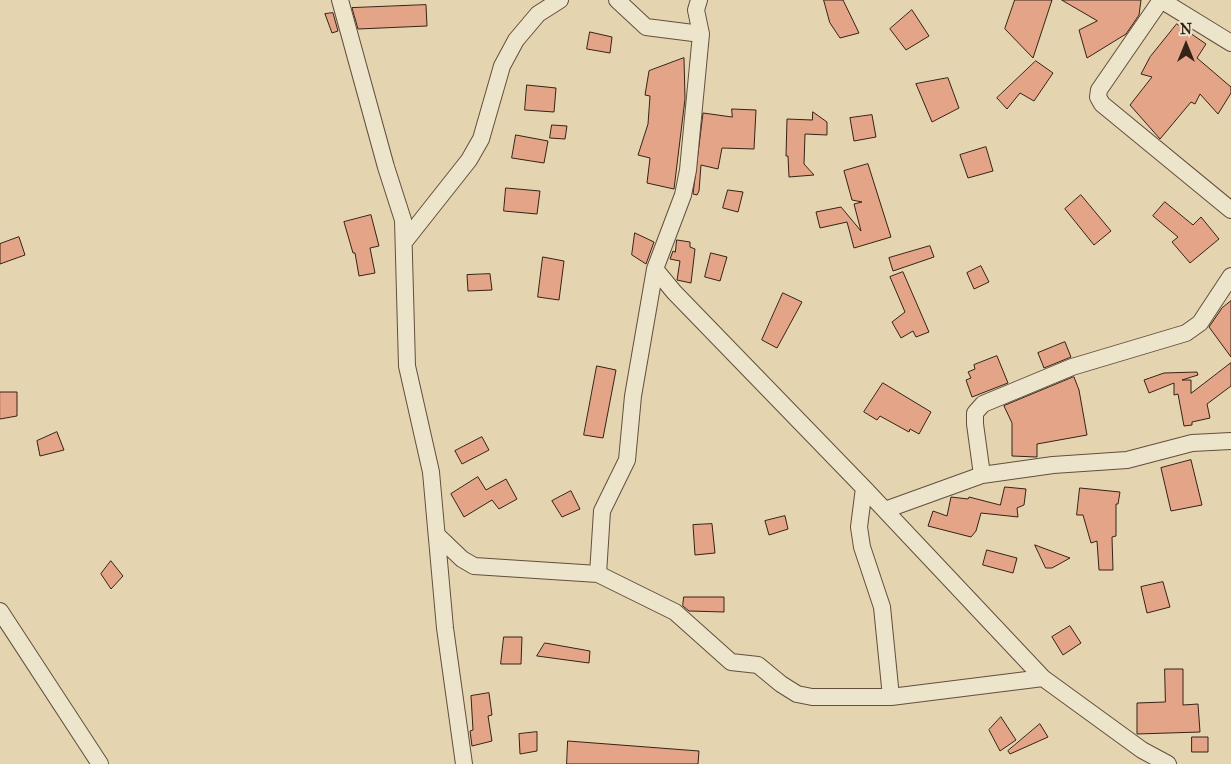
<!DOCTYPE html>
<style>
body{margin:0}
#map{position:relative;width:1231px;height:764px;overflow:hidden;background:#e4d5b0;font-family:"IM FELL Great Primer",serif}
canvas{display:block}
.north{position:absolute;left:1161px;top:20px;width:50px;height:50px;-webkit-text-stroke:4px #ede4cc;paint-order:stroke;rotate:0deg;font-size:14px;font-weight:700;line-height:20px;text-align:center;color:#362216}
.north::after{content:'';display:block;margin:auto;width:18px;height:22px;background:#362216;clip-path:polygon(50% 0,100% 100%,50% 72%,0 100%)}
</style>
<div id="map">
<canvas width="1231" height="764"></canvas>
<div class="north">N</div>
</div>
<script>
const ctx = document.querySelector('canvas').getContext('2d');
ctx.lineJoin = 'round';
function paint(path, color) {
  ctx.fillStyle = color;
  ctx.fill(path, 'evenodd');
}
function strokePath(path, color, width, dash) {
  ctx.strokeStyle = color;
  ctx.lineWidth = width;
  ctx.lineCap = dash ? 'butt' : 'round';
  ctx.setLineDash(dash || []);
  ctx.stroke(path);
}
const building = new Path2D(`
 M824,0H843L859,33L840,38L830,23Z
 M1015,0H1052L1033,58L1005,29Z
 M1062,0H1141L1139,15L1126,34L1087,58L1079,30L1097,21Z
 M426,5L427,26L358,29L352,8Z
 M912,10L929,36L906,50L890,29Z
 M333,13L338,31L332,33L325,14Z
 M1177,24L1206,44L1197,58L1231,87V93L1218,114L1200,94L1195,104L1191,102L1160,139L1130,105L1152,77L1141,74L1150,57Z
 M590,32L612,37L610,53L587,49Z
 M684,58L685,99L674,189L647,183L650,158L638,155L648,124L650,96L645,95L649,71Z
 M1036,61L1053,73L1034,101L1020,93L1007,109L997,98Z
 M948,78L959,108L932,122L916,84Z
 M527,85L556,88L554,112L525,110Z
 M732,109L756,110L754,149L722,148L718,169L701,165L699,191L697,195L693,194L703,113L732,117Z
 M813,112L827,122V135L805,134L804,164L814,175L789,177L788,156H786L787,119L812,120Z
 M872,115L876,137L854,141L850,118Z
 M552,125L567,126L565,139L550,138Z
 M516,135L548,141L544,163L512,158Z
 M986,147L993,171L968,178L960,155Z
 M868,164L891,237L854,248L847,222L820,228L816,212L841,207L861,231L854,204L862,202L852,200L844,171Z
 M506,188L540,191L537,214L504,211Z
 M728,190L743,192L738,212L723,208Z
 M1081,195L1111,231L1094,245L1065,209Z
 M1165,202L1193,225L1201,217L1219,239L1190,263L1172,242L1178,237L1153,216Z
 M371,215L379,246L370,248L375,273L359,276L355,253H353L344,222Z
 M635,233L654,242L646,264L632,255Z
 M19,237L25,255L0,264V244Z
 M677,240L690,242V247L695,249L691,283L677,280L680,261L670,259L673,251L675,252Z
 M930,246L934,257L893,271L889,258Z
 M711,253L727,257L720,281L705,277Z
 M543,257L564,261L559,300L538,297Z
 M981,266L989,282L974,289L967,273Z
 M903,272L929,332L916,337L913,331L901,338L892,322L905,312L890,277Z
 M490,274L492,290L468,291L467,275Z
 M783,293L802,302L777,348L762,340Z
 M1231,301V357L1209,327L1222,308Z
 M1065,342L1071,357L1044,368L1038,353Z
 M997,356L1008,383L972,397L966,380L971,378L968,372L975,369L974,365Z
 M1231,363V386L1207,404L1210,418L1192,422V425L1184,426L1178,394L1174,395V383L1149,393L1144,380L1164,373L1197,372L1198,375L1182,380H1191V393Z
 M597,366L616,370L603,438L584,435Z
 M1074,377L1079,390L1087,435L1037,444V457L1012,456V423L1004,406Z
 M883,383L931,412L919,434L910,429L909,432L880,416L877,420L864,412Z
 M0,392H17V416L0,419Z
 M57,432L64,450L40,456L37,441Z
 M482,437L489,450L462,464L455,451Z
 M1191,460L1202,505L1171,511L1161,468Z
 M478,477L486,490L506,479L517,499L499,509L492,500L464,517L451,494Z
 M1005,487L1026,489L1024,505L1017,508L1018,517L981,513L976,531L971,537L928,526L933,511L947,516L951,497L968,499L969,497L1000,505Z
 M1080,488L1120,492L1118,504H1116V536L1112,537L1113,570H1099L1097,541L1091,543L1083,515H1077Z
 M571,491L580,509L562,517L552,501Z
 M785,516L788,529L769,535L765,521Z
 M712,524L715,553L695,555L693,525Z
 M1035,545L1070,558L1052,568H1046Z
 M987,550L1017,558L1013,573L983,565Z
 M111,561L123,576L111,589L101,574Z
 M1163,582L1170,607L1147,613L1141,587Z
 M684,597H724V612L689,611L683,606Z
 M1070,626L1081,643L1063,655L1052,637Z
 M504,637H522L521,664H501Z
 M545,643L590,651L589,663L537,656Z
 M1165,669H1183V705L1198,704L1200,732L1137,734V703L1165,702Z
 M489,693L492,715L488,716L492,741L472,746L470,731L473,730L471,696Z
 M1001,717L1016,740L1000,751L989,730Z
 M1040,724L1048,737L1010,754L1008,751Z
 M537,732V751L520,754L519,734Z
 M1192,737H1208V752H1192Z
 M568,741L699,751L698,764H567Z`);
paint(building, '#e3a487');
strokePath(building, '#362216', 1);
const street = new Path2D(`
 M340,0L386,167L403,220L407,366L431,472L445,628L464,764
 M617,0L646,27L701,34
 M1161,0L1099,90L1098,97L1102,104L1231,210
 M1161,0L1231,43
 M405,241L469,160L481,139L502,66L516,40L538,14L560,0
 M655,269L674,292L864,488L1043,678L1142,750L1168,764
 M982,475L975,424V413L983,404L1072,367L1186,333L1200,323L1231,276
 M864,488L859,527L862,547L882,607L891,697
 M885,510L982,475L1053,465L1127,460L1192,443L1231,441
 M437,535L462,559L474,566L598,574L675,612L731,662L758,665L781,684L797,694L812,697H891L1043,678
 M598,574L602,511L627,460L633,396L655,269L683,195L688,170L701,34L696,10L699,0
 M0,611L100,764`);
strokePath(street, '#624f3c', 18);
strokePath(street, '#ede4cc', 16);
</script>
